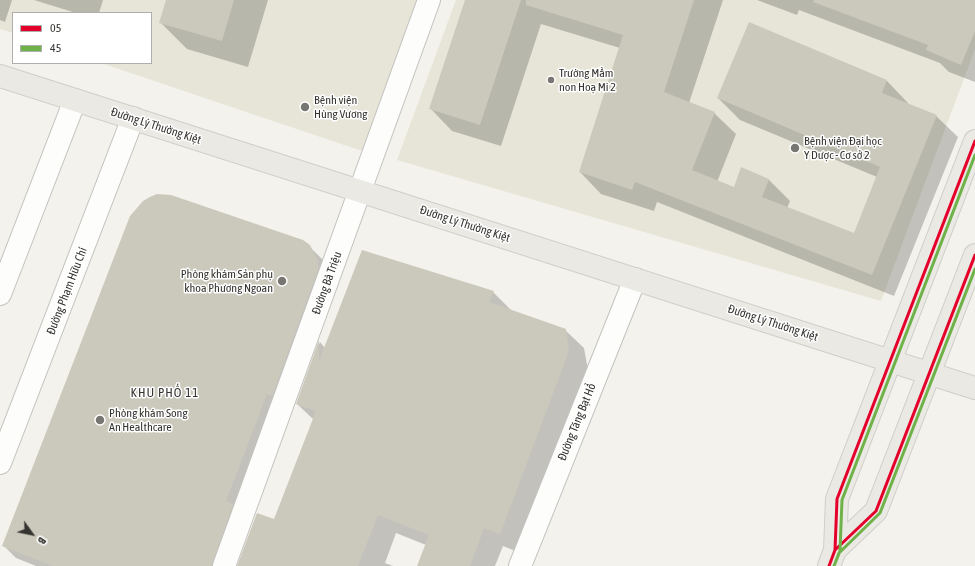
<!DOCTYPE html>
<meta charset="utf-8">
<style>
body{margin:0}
#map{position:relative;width:975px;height:566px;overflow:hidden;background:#f3f2ec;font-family:"Asap Condensed",sans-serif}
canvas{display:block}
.legend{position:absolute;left:12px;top:12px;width:140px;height:52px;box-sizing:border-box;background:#fff;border:1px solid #aeaeac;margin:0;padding:5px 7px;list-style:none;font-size:12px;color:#353430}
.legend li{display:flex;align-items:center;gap:8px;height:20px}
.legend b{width:20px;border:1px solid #aeaeac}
.north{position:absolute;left:12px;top:514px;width:40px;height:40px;-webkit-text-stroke:3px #fff;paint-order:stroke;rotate:123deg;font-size:11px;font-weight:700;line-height:16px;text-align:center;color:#353430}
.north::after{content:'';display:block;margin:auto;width:14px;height:18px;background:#353430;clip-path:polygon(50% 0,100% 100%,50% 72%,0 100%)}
</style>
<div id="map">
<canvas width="975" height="566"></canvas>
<ul class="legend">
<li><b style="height:5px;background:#e4002b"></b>05</li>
<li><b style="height:5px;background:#70b24a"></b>45</li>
</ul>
<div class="north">B</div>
</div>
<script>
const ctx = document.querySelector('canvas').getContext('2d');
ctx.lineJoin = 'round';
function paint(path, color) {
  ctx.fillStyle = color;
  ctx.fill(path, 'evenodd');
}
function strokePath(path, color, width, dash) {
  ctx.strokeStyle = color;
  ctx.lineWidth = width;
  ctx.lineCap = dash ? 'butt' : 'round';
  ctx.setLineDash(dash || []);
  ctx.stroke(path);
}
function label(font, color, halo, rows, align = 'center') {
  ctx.font = font + ' "Asap Condensed",sans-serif';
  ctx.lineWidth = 3;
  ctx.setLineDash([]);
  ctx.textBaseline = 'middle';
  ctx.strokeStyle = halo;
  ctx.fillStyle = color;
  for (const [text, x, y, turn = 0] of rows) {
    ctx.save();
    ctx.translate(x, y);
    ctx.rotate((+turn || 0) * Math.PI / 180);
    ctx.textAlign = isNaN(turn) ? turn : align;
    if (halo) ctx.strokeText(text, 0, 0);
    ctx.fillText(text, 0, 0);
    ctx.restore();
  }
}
paint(new Path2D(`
 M0,0H417L362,151L101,63H151V13H13V33L0,29Z
 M456,0H975V49L881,301L397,160Z`), '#e7e5d8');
paint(new Path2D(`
 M0,0H12L5,22L0,20Z
 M34,0H103L99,13H76Z
 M167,0H268L248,67L187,49L160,22Z
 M466,0H723L689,103L714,113L736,134L717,182L734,188L768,179L790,201L787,208L854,234L877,177L740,120L718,98L749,24L887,81L908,103V104L936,116L958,137L894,296L657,202L654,211L601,194L580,172L620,48L541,24L501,146L452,131L431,109Z
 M757,0H975V82L949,72L940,63L799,10L797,15Z
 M164,195L171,196L309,246L322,259L326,266L227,566H36L16,558L4,546L150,197Z
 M493,292L512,311L565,330L584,348L588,370L518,552L503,546L495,566H418L426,545L396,533L385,563L393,566H241L275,521L314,420L297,404L320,342L325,348Z`), '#0003');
paint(new Path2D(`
 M166,0H234L222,41L159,23Z
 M465,0H521L480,125L429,109Z
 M526,0H694L664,92L715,112L692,170L734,187L741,167L769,179L762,197L854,233L880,167L717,98L749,22L887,80L882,93L937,115L872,275L635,182L632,190L579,172L623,35L526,5Z
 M814,0H975V31L961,65L926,50L928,45L813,2Z
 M157,194L171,195L303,240L310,245L318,261V270L272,396L267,394L226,501L233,504L212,566H53L2,546L130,216L143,201L150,197Z
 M362,250L494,291L489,302L566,329L569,351L500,534L484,528L470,566H417L429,535L378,515L358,566H237L257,513L274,519L316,411L296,404L319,340V361Z`), '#cbc9bc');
const minor = new Path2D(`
 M0,294L75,100
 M0,463L133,118
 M224,566L429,0
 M520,566L635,279`);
const major = new Path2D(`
 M0,76L975,388
 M835,550L837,499L975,141
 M829,566L835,550L876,511L975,255`);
strokePath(minor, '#c3c2be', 24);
strokePath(major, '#cfceca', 24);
strokePath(minor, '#fdfdfc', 22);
strokePath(major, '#eae9e4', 22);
strokePath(new Path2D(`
 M829,566L835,550L837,499L975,141
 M829,566L835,550L876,511L975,255`), '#e4002b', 3);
strokePath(new Path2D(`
 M834,566L840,551L842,500L975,155
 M834,566L839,553L880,513L975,269`), '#70b24a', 3);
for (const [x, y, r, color] of [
 [551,80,4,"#787672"],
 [305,107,5,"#787672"],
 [795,148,5,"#787672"],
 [282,281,5,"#787672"],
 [100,420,5,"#787672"]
]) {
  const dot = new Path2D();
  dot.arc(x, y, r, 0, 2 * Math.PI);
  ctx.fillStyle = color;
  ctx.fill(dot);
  strokePath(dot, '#fff', 1.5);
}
label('12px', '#353430', '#fff', [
 ["Trường Mầm",559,73],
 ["non Hoạ Mi 2",559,87],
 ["Bệnh viện",314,100],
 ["Hùng Vương",314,114],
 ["Bệnh viện Đại học",804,141],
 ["Y Dược - Cơ sở 2",804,155],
 ["Phòng khám Sản phụ",273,274,"right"],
 ["khoa Phương Ngoan",273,288,"right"],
 ["Phòng khám Song",109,413],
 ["An Healthcare",109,427]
], 'left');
label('12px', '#353430', '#fff', [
 ["Đường Lý Thường Kiệt",156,126,18],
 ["Đường Lý Thường Kiệt",465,224,18],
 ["Đường Bà Triệu",327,283,-70],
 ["Đường Phạm Hữu Chí",67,291,-69],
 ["Đường Lý Thường Kiệt",773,323,18],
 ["Đường Tăng Bạt Hổ",577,422,-68]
]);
ctx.letterSpacing = '1px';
label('13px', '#353430', '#fff', [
 ["KHU PHỐ 11",165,393]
]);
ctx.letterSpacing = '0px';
</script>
